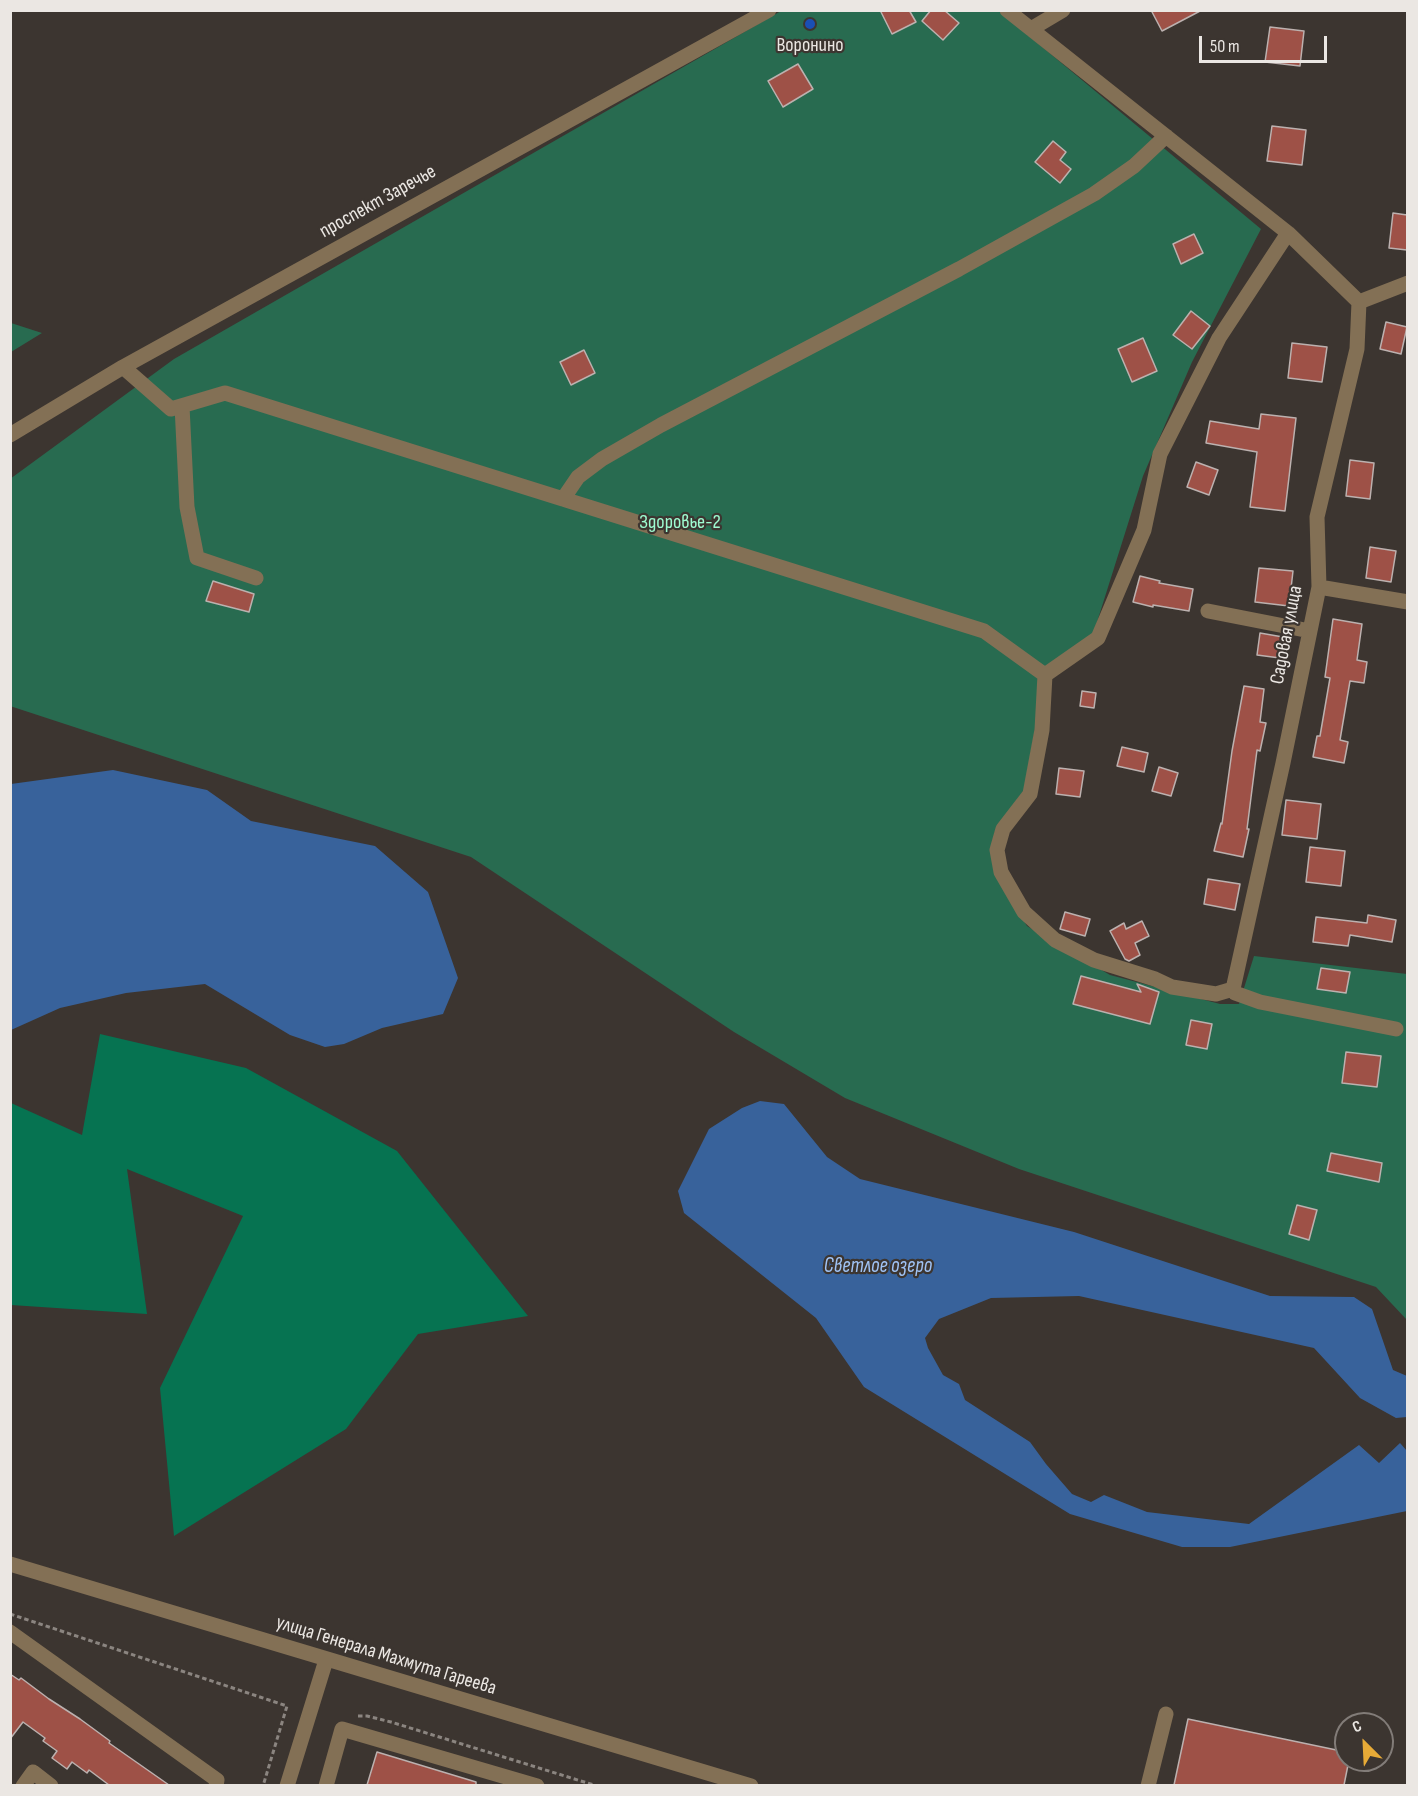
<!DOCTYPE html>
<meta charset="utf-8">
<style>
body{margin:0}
#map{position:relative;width:1418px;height:1796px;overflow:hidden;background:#3c3530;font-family:"Sofia Sans Condensed",sans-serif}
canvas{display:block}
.frame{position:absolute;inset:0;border:12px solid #ebe7e3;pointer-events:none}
.north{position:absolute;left:1334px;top:1712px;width:60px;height:60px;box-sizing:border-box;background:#3c3530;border:2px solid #827c78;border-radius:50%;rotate:336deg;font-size:16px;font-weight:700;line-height:24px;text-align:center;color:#ebe7e3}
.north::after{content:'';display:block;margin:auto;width:21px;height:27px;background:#e8ab37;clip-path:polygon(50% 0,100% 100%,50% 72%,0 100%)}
.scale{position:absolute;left:1199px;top:36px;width:128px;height:27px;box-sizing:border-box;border:3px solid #ebe7e3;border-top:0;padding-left:8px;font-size:18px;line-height:21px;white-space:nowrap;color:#ebe7e3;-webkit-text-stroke:4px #3c3530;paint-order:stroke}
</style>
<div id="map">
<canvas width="1418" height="1796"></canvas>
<div class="frame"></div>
<div class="north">С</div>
<div class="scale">50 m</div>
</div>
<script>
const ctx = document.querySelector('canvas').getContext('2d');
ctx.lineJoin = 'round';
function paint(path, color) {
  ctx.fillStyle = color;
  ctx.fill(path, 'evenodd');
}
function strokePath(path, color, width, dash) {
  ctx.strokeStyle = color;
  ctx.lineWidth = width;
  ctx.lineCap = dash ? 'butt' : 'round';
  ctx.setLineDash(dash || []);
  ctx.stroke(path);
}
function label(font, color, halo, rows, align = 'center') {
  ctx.font = font + ' "Sofia Sans Condensed",sans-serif';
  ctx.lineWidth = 4.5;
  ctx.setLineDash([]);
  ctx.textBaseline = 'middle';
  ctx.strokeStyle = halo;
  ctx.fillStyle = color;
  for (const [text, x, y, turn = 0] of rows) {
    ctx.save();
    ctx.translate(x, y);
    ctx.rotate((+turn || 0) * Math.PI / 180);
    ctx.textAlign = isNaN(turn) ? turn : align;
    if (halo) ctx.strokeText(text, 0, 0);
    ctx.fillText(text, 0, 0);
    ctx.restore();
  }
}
paint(new Path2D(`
 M781,11H999L1261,229L1192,362L1143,476L1092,638L1049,667L1037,718L1024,790L995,831L992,852L997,877L1027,926L1110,975L1220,1004H1239L1254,956L1407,974V1320L1376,1287L1019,1169L845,1098L734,1032L471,857L10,706V479L174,359Z
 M11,323L42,333L11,352Z`), '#286b50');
paint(new Path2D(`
 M100,1034L246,1068L397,1151L528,1316L418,1334L346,1429L174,1536L160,1388L243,1216L127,1169L147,1314L11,1305V1103L82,1135Z`), '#067351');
paint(new Path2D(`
 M113,770L207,790L251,821L375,846L428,892L458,978L443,1014L382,1028L344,1044L325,1047L290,1035L205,984L126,993L60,1008L11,1030V784Z
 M760,1101L784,1104L827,1157L860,1179L1074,1232L1270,1296L1354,1297L1372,1309L1393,1370L1407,1376V1417L1396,1418L1360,1398L1314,1348L1079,1296L991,1298L939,1319L925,1338L928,1348L943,1375L959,1384L965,1400L1030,1442L1046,1464L1072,1494L1091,1502L1104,1495L1147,1512L1249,1524L1359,1445L1379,1463L1400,1443L1407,1451V1511L1230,1547H1182L1070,1514L864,1387L816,1318L684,1213L678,1191L709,1129L742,1108Z`), '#38629b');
const building = new Path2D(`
 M880,10H909L916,22L892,34Z
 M931,10H944L959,23L943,40L922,21Z
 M1151,10H1202L1162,31Z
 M1270,27L1304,31L1300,66L1265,62Z
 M798,64L813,89L783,107L768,81Z
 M1272,126L1306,130L1302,165L1267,161Z
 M1053,141L1066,152L1060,160L1071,169L1060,183L1035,162Z
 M1393,213L1407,215V250L1389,248Z
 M1194,234L1203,253L1181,264L1173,244Z
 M1191,311L1210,326L1192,349L1173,335Z
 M1386,322L1407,327L1401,354L1380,349Z
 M1143,338L1157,371L1132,382L1118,349Z
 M1292,343L1327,347L1322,382L1288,378Z
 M584,350L595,373L571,385L560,362Z
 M1261,414L1296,418L1285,511L1250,507L1257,452L1206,443L1210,421L1259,429Z
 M1350,460L1374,463L1370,499L1346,496Z
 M1196,462L1218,470L1209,495L1187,487Z
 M1370,547L1396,551L1391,582L1366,578Z
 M1259,568L1293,571L1289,606L1255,602Z
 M1140,576L1160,581L1159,583L1193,589L1189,611L1153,605V607L1133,602Z
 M213,581L254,594L249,612L206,601Z
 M1333,619L1362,624L1357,660L1367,662L1364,683L1350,681L1340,740L1348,742L1344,763L1313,757L1317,736H1320L1330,678L1325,677Z
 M1260,633L1283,637L1280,658L1257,655Z
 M1244,686L1264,689L1260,722L1266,723L1260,751L1257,750L1247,829H1249L1243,857L1214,851L1221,823L1222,824L1232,751Z
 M1082,691L1096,693L1094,708L1080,706Z
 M1122,747L1148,753L1144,772L1117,766Z
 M1159,767L1178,773L1171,796L1152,791Z
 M1059,768L1084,771L1080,797L1056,794Z
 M1286,800L1321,804L1317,839L1282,835Z
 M1310,847L1345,851L1341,886L1306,882Z
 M1208,879L1240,884L1235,910L1204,904Z
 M1065,912L1090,919L1085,936L1060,929Z
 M1368,915L1396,920L1392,942L1350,935L1348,946L1313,942L1316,917L1367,923Z
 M1142,921L1149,936L1135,943L1140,955L1129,961L1125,959L1110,931L1124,923L1126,929Z
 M1321,968L1350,972L1346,993L1317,989Z
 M1081,976L1141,992L1137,984L1159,992L1150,1024L1073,1004Z
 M1191,1020L1212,1024L1207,1049L1186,1045Z
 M1346,1052L1381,1056L1377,1087L1342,1083Z
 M1331,1153L1382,1163L1379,1182L1327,1171Z
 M1297,1205L1317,1210L1309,1240L1289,1234Z
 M10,1674L19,1680L21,1678L49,1699L80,1719L110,1741L109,1743L169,1785H109L89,1770L87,1773L72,1762L67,1769L52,1758L57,1751L43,1741L45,1738L23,1722L10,1739Z
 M1188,1719L1346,1752V1760H1349L1344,1785H1174Z
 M377,1752L476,1782V1785H367Z`);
paint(building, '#9e5147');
strokePath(building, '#bcb1af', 1.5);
strokePath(new Path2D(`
 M10,1614L287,1706L263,1786
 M358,1716H367L391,1722L597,1786`), '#8b8580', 3, [4.5, 3]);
strokePath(new Path2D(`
 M1007,10L1288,233L1359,302
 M1031,29L1063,10
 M123,367L171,409L225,393L984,631L1045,675
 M182,406L187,507L197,558L256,578
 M10,435L123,367L769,10
 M563,499L578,477L602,459L661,425L959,269L1094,194L1134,166L1166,136
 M1319,587L1408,602
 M1208,611L1310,631
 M1233,989L1216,994L1172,987L1155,979L1094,960L1055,940L1024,912L1001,872L997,850L1003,829L1030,794L1042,730L1045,675L1098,638L1144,530L1160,454L1219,338L1288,233
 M1233,989L1283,763L1319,587L1317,517L1357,349L1359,302L1408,283
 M1233,989L1235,993L1260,1002L1396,1029
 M10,1564L751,1786
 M10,1632L217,1780L216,1786
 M23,1786L33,1772L51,1786
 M287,1786L326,1660
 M326,1786L342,1729L537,1786
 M1148,1786L1166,1714`), '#837055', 15);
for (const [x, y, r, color] of [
 [810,24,6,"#1a4fb4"]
]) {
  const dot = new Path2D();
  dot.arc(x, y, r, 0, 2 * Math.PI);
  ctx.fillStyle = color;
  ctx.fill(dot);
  strokePath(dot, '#3c3530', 2);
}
label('20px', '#ebe7e3', '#3c3530', [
 ["Воронино",810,46]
]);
label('20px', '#ebe7e3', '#3c3530', [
 ["проспект Заречье",378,202,-29],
 ["Садовая улица",1287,635,-79],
 ["улица Генерала Махмута Гареева",386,1656,17]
]);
label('20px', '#9efbd1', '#3c3530', [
 ["Здоровье-2",680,523]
]);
label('italic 21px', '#a0c3f5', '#3c3530', [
 ["Светлое озеро",878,1267]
]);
</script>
